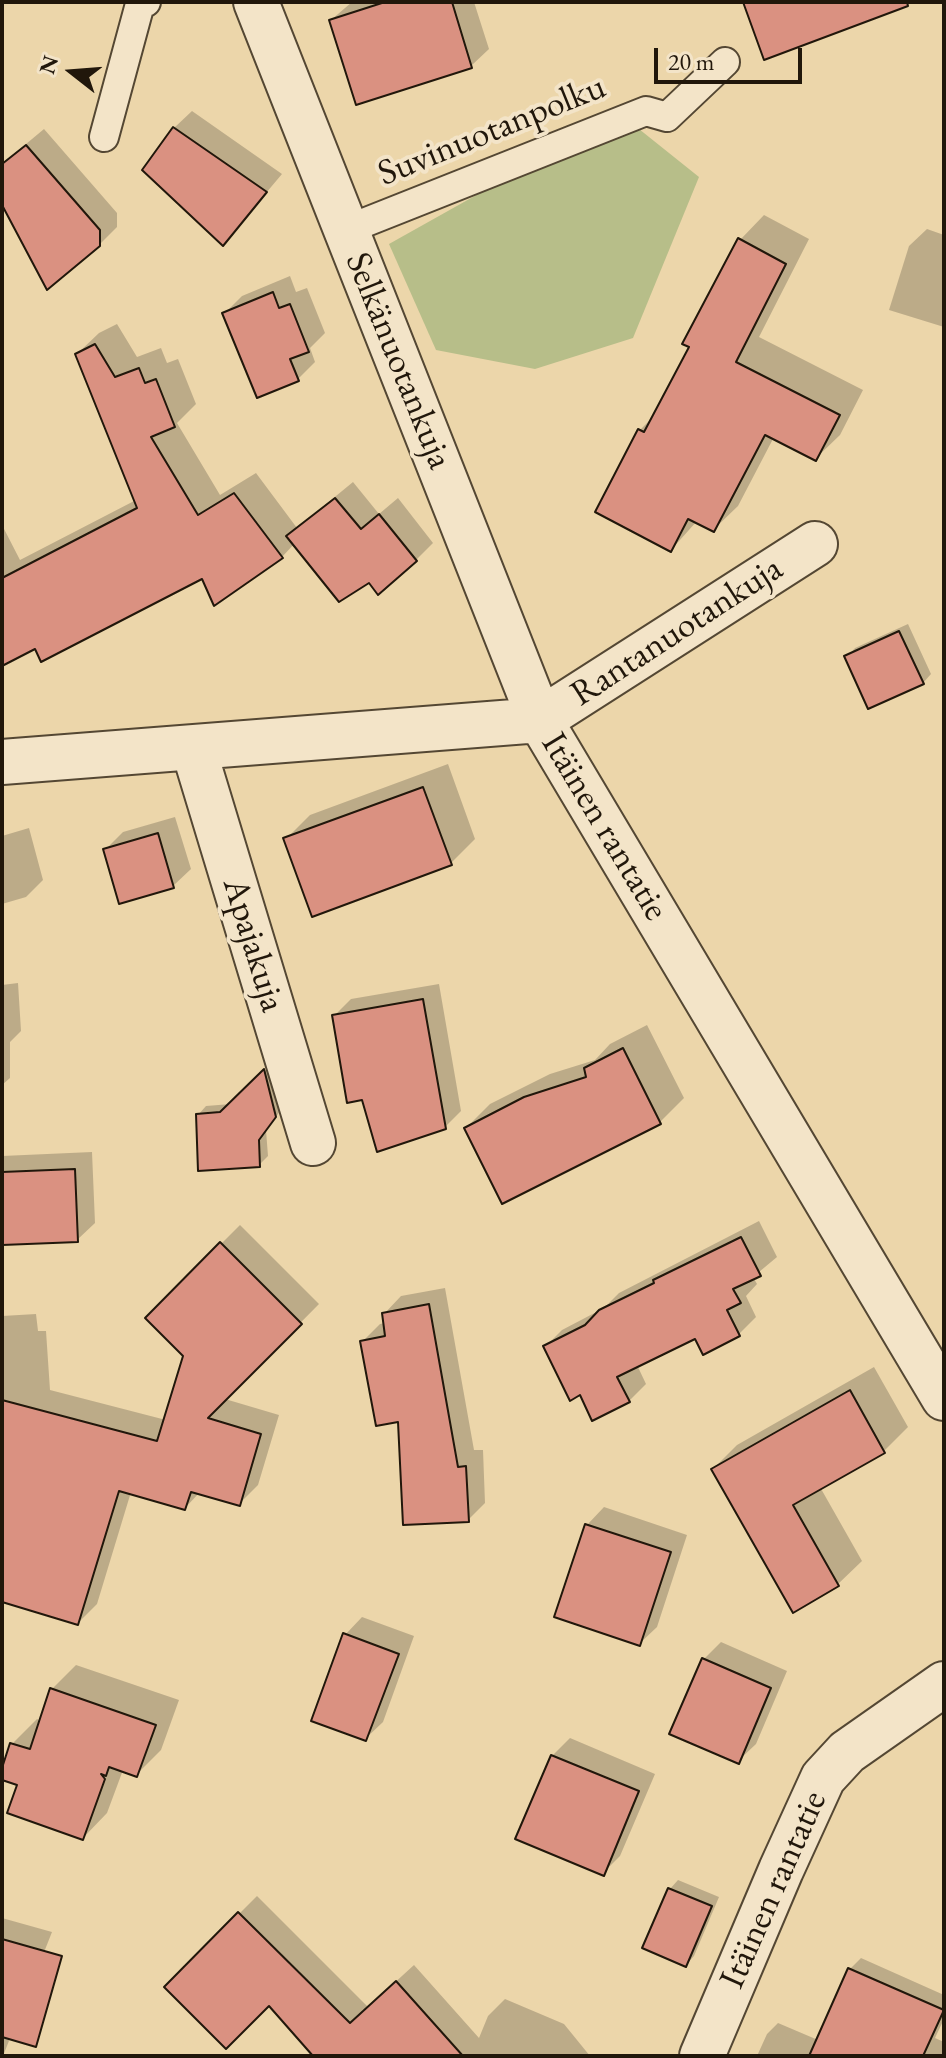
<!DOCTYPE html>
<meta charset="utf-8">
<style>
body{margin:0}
#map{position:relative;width:946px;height:2058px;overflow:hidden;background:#ecd6aa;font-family:"EB Garamond",serif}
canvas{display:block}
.frame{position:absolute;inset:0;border:4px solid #21170b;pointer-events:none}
.north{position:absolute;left:32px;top:32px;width:80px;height:80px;-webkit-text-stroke:6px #f3e4c8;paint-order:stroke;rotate:287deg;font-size:22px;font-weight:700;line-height:32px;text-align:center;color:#21170b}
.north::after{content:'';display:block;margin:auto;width:28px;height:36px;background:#21170b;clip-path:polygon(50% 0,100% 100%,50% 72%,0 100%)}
.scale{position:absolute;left:654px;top:48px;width:148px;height:36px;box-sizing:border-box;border:4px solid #21170b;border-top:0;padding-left:10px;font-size:24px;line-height:28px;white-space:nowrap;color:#21170b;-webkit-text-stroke:6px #f3e4c8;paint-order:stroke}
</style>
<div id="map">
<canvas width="946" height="2058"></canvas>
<div class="frame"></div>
<div class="north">N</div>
<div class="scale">20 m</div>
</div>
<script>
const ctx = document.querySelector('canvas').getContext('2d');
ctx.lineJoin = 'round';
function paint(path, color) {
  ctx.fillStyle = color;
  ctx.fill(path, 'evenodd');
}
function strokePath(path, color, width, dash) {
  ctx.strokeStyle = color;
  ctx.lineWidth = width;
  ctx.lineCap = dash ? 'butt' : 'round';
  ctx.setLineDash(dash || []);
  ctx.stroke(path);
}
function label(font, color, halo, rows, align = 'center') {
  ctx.font = font + ' "EB Garamond",serif';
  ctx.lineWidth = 8;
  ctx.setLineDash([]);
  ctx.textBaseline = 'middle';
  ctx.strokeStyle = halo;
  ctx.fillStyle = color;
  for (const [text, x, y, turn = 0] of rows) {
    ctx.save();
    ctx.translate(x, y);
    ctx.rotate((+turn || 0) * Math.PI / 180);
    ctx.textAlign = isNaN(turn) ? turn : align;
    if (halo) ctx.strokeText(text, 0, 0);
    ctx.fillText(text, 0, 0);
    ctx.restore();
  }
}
paint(new Path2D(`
 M639,129L699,177L633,338L535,369L436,350L389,244L505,179Z`), '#b7be89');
paint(new Path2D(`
 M352,2H474L489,49L471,66L331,20Z
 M192,111L282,174L223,244L145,170L174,128Z
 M44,129L117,213V227L99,245L2,201V164Z
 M764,215L809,239L759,337L863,390L840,435L815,459L774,437L738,506L713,530L697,521L671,550L640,430L656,414L692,346L740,240Z
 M927,229L944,235V327L889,310L909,246Z
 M290,276L296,292L307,288L325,333L310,348L315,362L298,379L225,313L242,296Z
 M117,324L137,357L161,348L167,363L178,359L196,404L177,423L220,495L256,473L297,528L353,482L379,514L398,498L433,543L416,560L369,580L295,543L282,557L203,576L36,647L2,664V525L20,560L136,500L77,354L99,333Z
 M908,624L931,674L923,683L847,657L855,648Z
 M448,764L475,839L451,863L286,839L310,815Z
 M175,817L191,869L173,886L105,850L123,832Z
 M29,828L43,880L26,897L2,904V836Z
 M18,983L21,1031L10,1042V1078L2,1085V985Z
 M439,984L461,1111L445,1127L334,1016L351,999Z
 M647,1025L684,1098L660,1122L466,1128L490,1104L550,1074L595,1060L610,1044Z
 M273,1063L284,1106L266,1130L268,1156L259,1165L198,1115L206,1106L231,1104Z
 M92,1152L95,1223L77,1240L2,1243V1156Z
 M759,1221L777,1257L753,1277L757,1284L746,1296L756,1317L739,1334L695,1336L637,1365L646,1384L629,1401L581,1393L545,1347L562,1330L604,1308L619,1293Z
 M240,1225L319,1304L225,1399L279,1415L258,1485L239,1504L200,1492L185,1508L131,1492L97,1604L78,1623L2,1600V1316L36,1314L38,1331H46L50,1390L166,1420L185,1355L147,1318Z
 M445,1288L474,1450H483L485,1503L468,1520L400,1420L363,1341L380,1324L385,1323L384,1314L401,1296Z
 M874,1367L908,1427L884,1451L820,1487L862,1561L837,1585L713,1469L737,1445Z
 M604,1507L687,1535L657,1627L639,1644L556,1616L587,1525Z
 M362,1617L414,1636L383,1722L365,1739L345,1635Z
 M721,1642L787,1671L756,1744L738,1761L704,1659Z
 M76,1665L179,1700L161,1750L137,1774L123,1770L107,1813L83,1838L19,1784L2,1778L12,1744L37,1719L41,1721L52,1689Z
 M570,1738L655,1774L620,1856L603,1873L552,1756Z
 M678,1880L719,1897L694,1956L686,1965L670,1889Z
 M257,1896L368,2007L414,1965L479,2038L488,2016L505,1999L564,2024L590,2056H317L269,2003L166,1987Z
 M2,1918L52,1932L3,2056H2Z
 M861,1958L944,1995V2019L935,2038L944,2042V2056H757L767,2034L778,2023L818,2040L850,1969Z`), '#0003');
const building = new Path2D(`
 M385,2H452L472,68L356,105L329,20Z
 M743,2H907L908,6L764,60Z
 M173,127L267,192L223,246L142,170Z
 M26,145L100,230V246L47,290L2,205V164Z
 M738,238L786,264L736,362L840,415L816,461L765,435L714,532L688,519L671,552L595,512L638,429L644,432L689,347L682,344Z
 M273,292L279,308L290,304L309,352L290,359L299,381L257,398L222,313Z
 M95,344L115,377L139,368L145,383L156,379L175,427L151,437L198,515L234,493L283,558L214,606L202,579L41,662L35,649L2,666V578L137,508L75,354Z
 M335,498L361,529L379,514L417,561L378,595L369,583L339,602L286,536Z
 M899,631L924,684L868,709L844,656Z
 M423,787L452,865L312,917L283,838Z
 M158,833L174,888L119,904L103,849Z
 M423,999L446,1129L377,1152L362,1100L347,1103L332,1015Z
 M623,1048L661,1124L502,1204L464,1128L524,1097L586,1077L584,1068Z
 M264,1069L276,1117L259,1140L260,1167L198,1171L196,1114L220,1112Z
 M75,1169L78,1242L2,1245V1172Z
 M741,1237L761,1276L733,1289L741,1303L727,1310L740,1336L703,1355L695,1339L617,1377L630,1402L592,1421L580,1395L570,1401L543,1346L585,1325L599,1310L654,1283L653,1280Z
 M220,1242L302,1324L208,1418L261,1434L240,1506L191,1492L185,1510L119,1491L78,1625L2,1602V1400L157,1441L183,1356L145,1318Z
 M429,1304L458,1467L466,1466L469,1522L403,1525L398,1422L376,1426L360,1341L385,1336L382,1313Z
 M850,1390L885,1453L793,1505L839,1586L793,1613L711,1469Z
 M585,1524L671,1552L640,1646L554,1617Z
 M343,1633L399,1654L366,1741L311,1721Z
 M702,1658L771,1688L739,1764L669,1734Z
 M50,1688L156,1725L137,1777L109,1767L106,1776L101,1774L105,1779L83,1840L7,1813L17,1785L2,1780V1768L10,1743L30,1749Z
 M551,1755L639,1791L604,1876L515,1839Z
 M668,1888L712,1906L686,1967L642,1948Z
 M238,1912L350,2023L396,1981L463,2056H313L269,2006L226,2049L164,1987Z
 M2,1939L62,1956L36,2047L2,2037Z
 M848,1968L944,2010L923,2056H809Z`);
paint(building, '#da9181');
strokePath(building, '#21170b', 2);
const lane = new Path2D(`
 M104,137L140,4L146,2
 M346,230L646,111L667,117L725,62`);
const street = new Path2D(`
 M256,2L540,720L815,544
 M193,747L313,1143
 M2,762L540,720L944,1398
 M702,2056L781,1870L823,1778L847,1752L944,1684`);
strokePath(lane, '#544733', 32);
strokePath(street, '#544733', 48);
strokePath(lane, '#f3e4c8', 28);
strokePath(street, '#f3e4c8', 44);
label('36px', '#21170b', '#f3e4c8', [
 ["Suvinuotanpolku",492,131,-22],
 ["Selkänuotankuja",398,361,68],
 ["Rantanuotankuja",677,632,-33],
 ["Itäinen rantatie",604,827,59],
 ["Apajakuja",253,945,73],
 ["Itäinen rantatie",774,1890,-66]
]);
</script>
